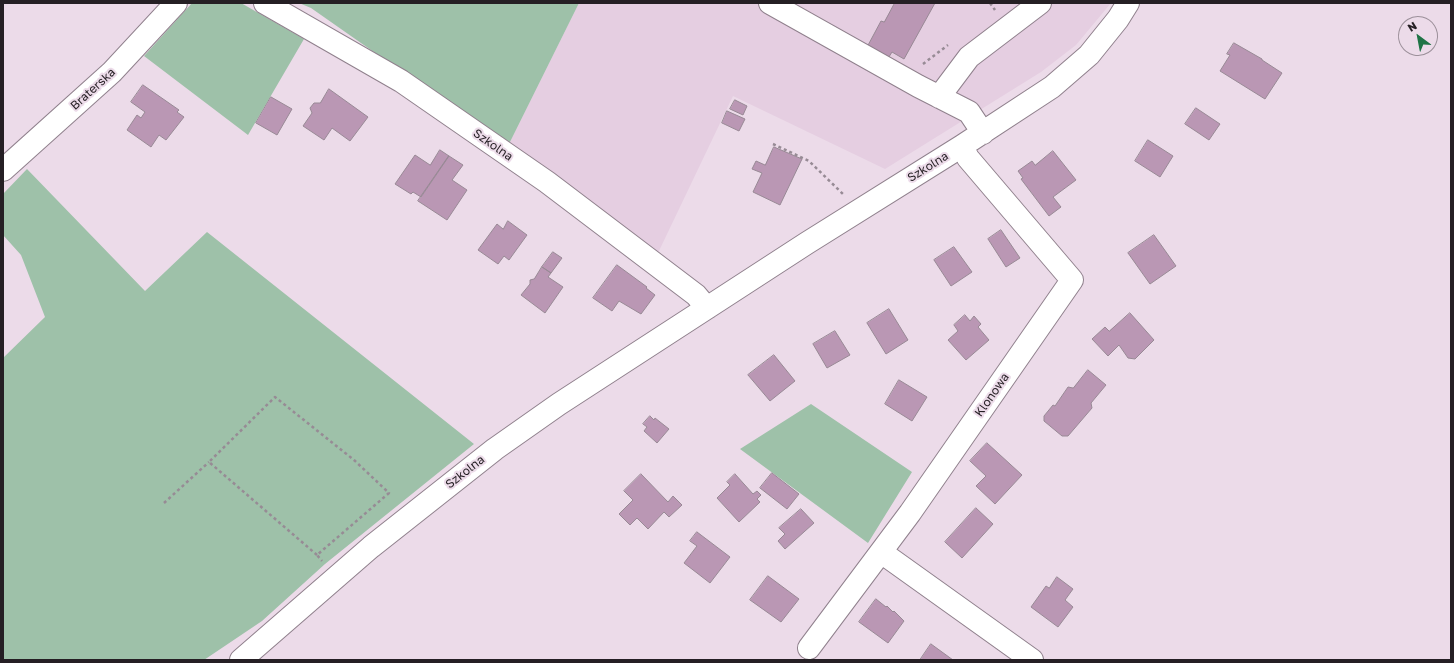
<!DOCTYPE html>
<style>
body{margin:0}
#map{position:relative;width:1454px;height:663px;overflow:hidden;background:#ecdbe9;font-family:"Golos Text",sans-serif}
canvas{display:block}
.frame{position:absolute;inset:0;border:4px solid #251f24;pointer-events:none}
.north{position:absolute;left:1398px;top:16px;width:40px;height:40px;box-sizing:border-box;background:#ecdbe9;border:1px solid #9c909a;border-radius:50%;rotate:328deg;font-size:11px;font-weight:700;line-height:16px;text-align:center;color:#251f24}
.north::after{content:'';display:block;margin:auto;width:14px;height:18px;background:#1f7446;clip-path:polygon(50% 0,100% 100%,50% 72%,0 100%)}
</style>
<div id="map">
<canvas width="1454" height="663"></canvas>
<div class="frame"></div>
<div class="north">N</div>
</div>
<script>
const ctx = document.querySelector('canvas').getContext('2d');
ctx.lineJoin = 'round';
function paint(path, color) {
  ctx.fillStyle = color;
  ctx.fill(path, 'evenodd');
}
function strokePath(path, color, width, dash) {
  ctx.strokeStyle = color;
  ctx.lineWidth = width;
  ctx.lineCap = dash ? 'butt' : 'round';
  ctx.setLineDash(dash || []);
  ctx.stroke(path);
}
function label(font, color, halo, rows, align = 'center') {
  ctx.font = font + ' "Golos Text",sans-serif';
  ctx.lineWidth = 4;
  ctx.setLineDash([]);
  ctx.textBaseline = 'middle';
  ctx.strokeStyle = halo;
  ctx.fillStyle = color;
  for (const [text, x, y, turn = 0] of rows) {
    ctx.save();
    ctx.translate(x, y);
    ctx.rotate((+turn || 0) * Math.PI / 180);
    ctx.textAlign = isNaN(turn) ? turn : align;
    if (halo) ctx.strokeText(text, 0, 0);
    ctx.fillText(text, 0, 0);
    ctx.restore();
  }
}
paint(new Path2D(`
 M579,3H1111L1076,45L1041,72L885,169L733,96L658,253L508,146Z`), '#e5cee1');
paint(new Path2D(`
 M192,3H241L304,39L248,135L144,56Z
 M299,3H579L508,146L311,8Z
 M27,169L145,291L207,232L474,444L325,564L262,621L204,660H3V358L45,317L21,255L3,235V194Z
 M811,404L912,472L868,543L740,449Z`), '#9ec1a9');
const building = new Path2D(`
 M895,3H935L904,59L892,52L887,60L866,49L881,21L884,22Z
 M1234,43L1262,59V60L1282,73L1265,99L1220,71L1230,55L1227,54Z
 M143,85L179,110L177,112L184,117L166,140L159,135L151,147L127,130L137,115L141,118L145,112L131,102Z
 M329,89L368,117L350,141L332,128L324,140L303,126L312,113L310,108L314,103H320Z
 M271,97L292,109L277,135L256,123Z
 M735,100L747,106L743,115L730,109Z
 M1196,108L1220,124L1209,140L1185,124Z
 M727,111L745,119L739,131L722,123Z
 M1148,140L1173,156L1160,177L1135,161Z
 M774,147L802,159L780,205L753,192L762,173L752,169L756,161L765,165Z
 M440,150L449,156L421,197L413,192L411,194L395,184L415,155L430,165Z
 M1053,151L1076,180L1053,197L1061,207L1049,216L1021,179L1023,178L1018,171L1032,161L1035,165Z
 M449,156L463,165L452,180L467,190L447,220L418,201Z
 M508,221L527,235L509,260L504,256L498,264L478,250L497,224L503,229Z
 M1001,230L1020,258L1006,267L988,239Z
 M1154,235L1176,266L1150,284L1128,253Z
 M954,247L972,272L951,286L934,260Z
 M553,252L562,258L551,273L542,267Z
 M617,265L647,287L646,288L655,295L641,314L619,301L612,311L593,298Z
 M542,267L551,273L548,277L563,287L545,313L521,295L530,284V280L534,279Z
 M889,309L908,340L886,354L867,323Z
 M1130,313L1154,340L1135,359L1128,358L1119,345L1108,356L1092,339L1105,327L1109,331Z
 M965,315L970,321L974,316L981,324L978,327L989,340L966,360L948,340L958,331L954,325Z
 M835,331L850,355L827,368L813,344Z
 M774,355L795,381L770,401L748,375Z
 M1088,370L1106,385L1091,403L1092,408L1068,436H1062L1044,421V416L1053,405L1055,406L1068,387L1073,388Z
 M899,380L927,397L912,421L885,404Z
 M650,416L654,420L655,418L669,429L657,443L644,431L647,427L643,424Z
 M987,443L1022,475L995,504L976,486L986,476L970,461Z
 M772,473L799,494L787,509L760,488Z
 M641,474L668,502L673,496L682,505L669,517L664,512L648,529L637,518L630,525L619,514L633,500L624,491Z
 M735,474L753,494L757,491L761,495L757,499L760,502L739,522L717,498L730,485L727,482Z
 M976,508L993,524L962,558L945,542Z
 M801,509L814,523L785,549L778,541L785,534L779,528Z
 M697,532L730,557L710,583L684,563L697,546L690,541Z
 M768,576L799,599L781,622L750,600Z
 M1057,577L1073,589L1065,600L1073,607L1058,627L1031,607L1046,586L1049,588Z
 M876,599L886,607L887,606L893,612L894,611L904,621L888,643L859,622Z
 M931,644L953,660H920Z`);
paint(building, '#ba97b4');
strokePath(building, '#988995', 1);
const minor = new Path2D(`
 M265,3L401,81L547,182L696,295L707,308
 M770,3L918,86L969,112L983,133
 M939,97L969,57L1040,3
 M3,170L112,72L176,3
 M881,552L1032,660
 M809,648L910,513L1072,280L968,158L962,146
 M241,660L371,547L495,449L559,404L807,243L962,146L1052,87L1089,55L1118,19L1128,3`);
strokePath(minor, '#90818d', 24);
strokePath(new Path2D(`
 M990,3L995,10
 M923,64L948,45
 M773,144L809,161L844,195
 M164,503L209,462
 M317,555L209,462L275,397L354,460L389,493L317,555L322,561`), '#978b95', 2.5, [3, 3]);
strokePath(minor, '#fff', 22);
label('12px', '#251f24', '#ecdbe9', [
 ["Braterska",93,89,-42],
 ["Szkolna",493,145,35],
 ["Szkolna",928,167,-32],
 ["Klonowa",992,395,-55],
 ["Szkolna",465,472,-38]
]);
</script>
